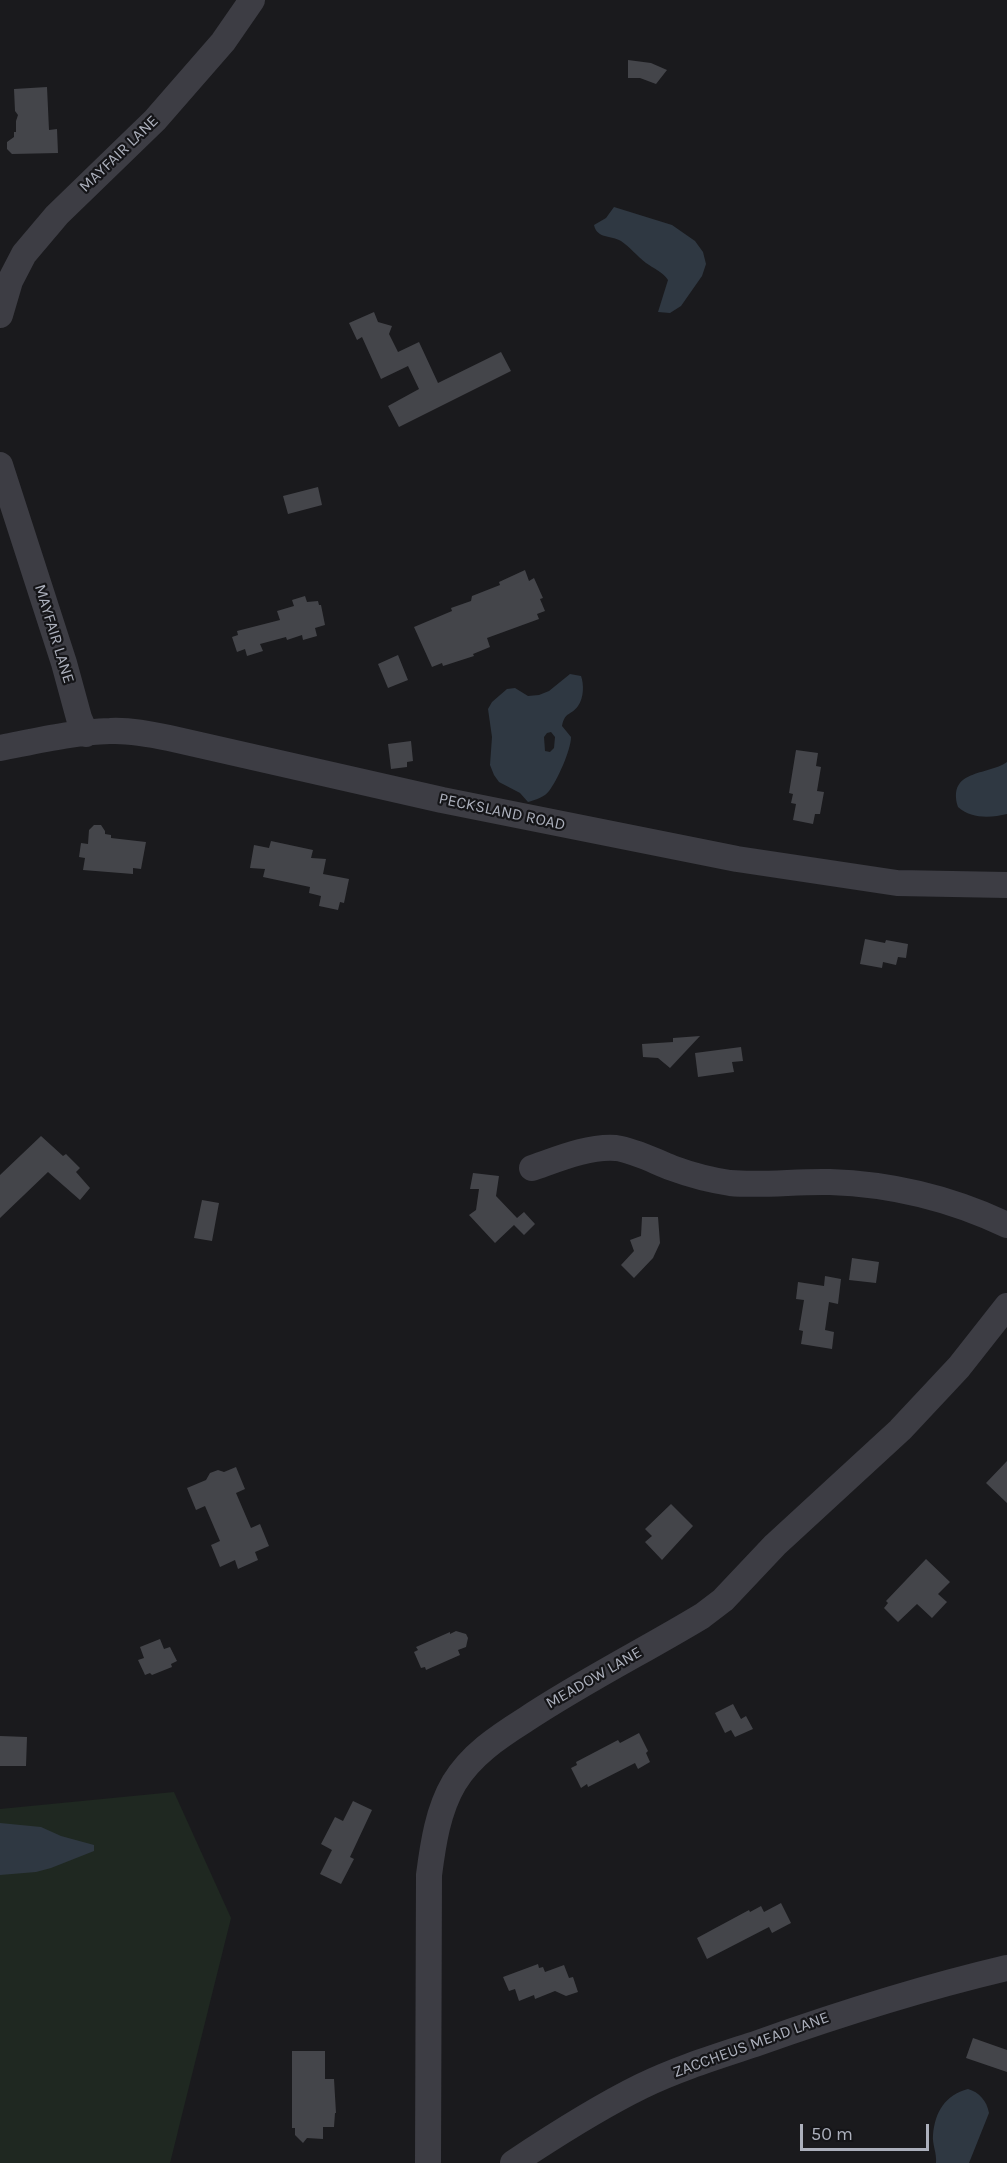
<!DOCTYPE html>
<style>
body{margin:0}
#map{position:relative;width:1007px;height:2163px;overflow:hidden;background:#1a1a1d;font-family:Karla,sans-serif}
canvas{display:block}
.scale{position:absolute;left:800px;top:2124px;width:129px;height:27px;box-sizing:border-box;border:3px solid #acb0bc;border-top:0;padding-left:8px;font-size:18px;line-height:21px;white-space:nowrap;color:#acb0bc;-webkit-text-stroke:4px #151518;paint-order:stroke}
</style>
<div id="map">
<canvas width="1007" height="2163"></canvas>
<div class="scale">50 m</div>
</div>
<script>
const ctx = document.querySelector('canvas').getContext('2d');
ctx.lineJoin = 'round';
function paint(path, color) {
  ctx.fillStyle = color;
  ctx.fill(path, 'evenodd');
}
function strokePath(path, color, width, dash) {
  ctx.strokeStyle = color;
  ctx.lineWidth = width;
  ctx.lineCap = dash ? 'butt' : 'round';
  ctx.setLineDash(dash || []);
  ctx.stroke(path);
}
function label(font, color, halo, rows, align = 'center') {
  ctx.font = font + ' Karla,sans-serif';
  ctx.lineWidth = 4.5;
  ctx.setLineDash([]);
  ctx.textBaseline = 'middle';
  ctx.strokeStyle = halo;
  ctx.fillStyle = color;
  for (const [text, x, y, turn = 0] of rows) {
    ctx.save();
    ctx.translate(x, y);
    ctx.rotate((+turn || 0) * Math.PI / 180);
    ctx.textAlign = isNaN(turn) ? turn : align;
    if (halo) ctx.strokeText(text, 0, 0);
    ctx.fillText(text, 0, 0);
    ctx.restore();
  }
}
paint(new Path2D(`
 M174,1792L231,1918L170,2163H0V1809Z`), '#1f2821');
paint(new Path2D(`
 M614,207L672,225L695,241L703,252L706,264L702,276L681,306L670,313L658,312L668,280C663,272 653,268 646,263C637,256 630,247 621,241C611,235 597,239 594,225L606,218Z
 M570,674L581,676C584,684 584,698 578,706C571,716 565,711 562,726L571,737C571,750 557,781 549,791C545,797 535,800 528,802L520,793L499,782L494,775L490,765L492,737L488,709L492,702L507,689L515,688L528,696L539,695L549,691ZM551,732L555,737L554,748L550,752L545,751L544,737L547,733Z
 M1007,762V814C991,818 971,819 958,807C947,769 987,776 1007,762Z
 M0,1823L41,1827L61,1836L94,1845V1851L51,1868L36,1872L0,1875Z
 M968,2089C979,2092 987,2101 989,2113L969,2163H936C937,2153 932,2144 933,2135C935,2112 945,2095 968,2089Z`), '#2f3842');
paint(new Path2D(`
 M628,60L651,63L667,70L656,84L640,78H628Z
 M47,87L49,130L57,129L58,153L12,154L7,149V142L14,137V132H16V121L18,115L15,111L14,89Z
 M374,312L378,322L392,326L389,334L398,352L419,342L438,383L501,352L511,371L399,427L388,406L419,389L408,366L381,379L362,337L357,340L349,323Z
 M318,487L322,505L288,514L283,496Z
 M525,570L529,581L534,578L543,598L540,599L545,611L537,614L539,619L487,638L490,647L473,654L474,656L443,666L442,663L432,667L414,627L452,611L451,608L471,601L472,596L500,585L499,582Z
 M305,596L307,602L318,601L319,605H321L325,625L315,628L317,636L303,640L302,635L287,640L286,637L260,644L263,651L247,656L245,649L237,652L232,637L238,635L237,631L280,620L277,611L294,606L292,600Z
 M398,655L408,680L388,688L378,664Z
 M411,741L413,761L407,762V767L391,769L388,744Z
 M796,750L818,753L816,766L821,767L817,791L824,792L820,814H815L813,824L793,820L796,804L791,803L793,794L789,793Z
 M94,825H101L105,831V834L111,835V838L146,842L141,869L133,868V874L83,870L85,858L79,857L81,843L88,844L89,830Z
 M271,841L313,850L311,858L326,859L323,874L349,879L344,903L340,902L338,910L319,906L321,896L309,893L310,887L263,877L265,869L250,868L254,845L269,848Z
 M865,939L885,943L886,940L908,944L906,958L898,957L896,965L883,962L882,968L860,964Z
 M700,1036L670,1068L658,1058L643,1057L642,1044L673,1042V1038Z
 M741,1047L743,1061L732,1062L734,1072L698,1077L695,1053Z
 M41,1136L63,1156L66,1154L80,1168L76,1172L90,1188L80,1200L48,1172L0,1218V1175Z
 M473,1173L499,1176L496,1196L517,1218L524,1212L535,1224L524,1235L514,1225L495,1243L469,1215L476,1210L479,1189H470Z
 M202,1200L219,1203L212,1241L194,1238Z
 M642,1217H658L660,1243L653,1258L634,1278L621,1265L634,1251L630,1240L641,1236Z
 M852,1258L879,1262L876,1283L849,1280Z
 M825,1276L841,1279L838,1304L829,1302L825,1330L834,1332L832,1349L801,1344L803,1331L799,1330L804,1300L796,1299L798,1282L824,1286Z
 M1007,1461V1503L986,1483Z
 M236,1467L245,1489L236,1493L251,1528L260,1524L269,1546L255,1552L258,1560L238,1569L235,1560L220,1567L211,1545L220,1541L205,1506L196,1510L187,1488L206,1480L210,1473L218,1470L224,1472Z
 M671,1504L693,1526L662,1560L645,1542L652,1536L645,1529Z
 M926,1559L950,1582L938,1594L947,1602L932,1618L917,1604L898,1622L884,1608L888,1603L886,1601Z
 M456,1631L466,1634L468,1638L466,1647L458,1650L460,1655L426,1670L425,1667L421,1668L414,1652L418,1650L416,1647L450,1632V1634Z
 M160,1639L164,1649L170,1647L177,1661L171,1664L172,1667L152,1675L150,1673L145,1675L138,1660L144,1658L140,1647Z
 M733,1704L741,1719L746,1716L753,1729L735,1737L731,1730L725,1733L715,1713Z
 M639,1733L648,1751L646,1753L650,1762L638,1769L635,1763L588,1787L587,1784L581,1788L571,1768L577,1765L576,1762L618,1740L620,1743Z
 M0,1736L27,1737L26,1766H0Z
 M353,1801L372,1810L350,1857L354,1859L341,1884L320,1874L332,1850L321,1844L335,1817L343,1821Z
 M781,1903L791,1923L772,1933L769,1927L707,1959L697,1938L749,1910L750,1912L761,1906L764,1912Z
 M538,1964L539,1968L543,1967L545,1972L564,1965L569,1978L573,1977L578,1992L566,1996L555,1991L535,1999L534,1995L519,2001L515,1989L509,1991L503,1977Z
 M973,2038L1007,2050V2072L966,2058Z
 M292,2051H325V2079H334L336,2113H335L334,2127H323V2139L307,2138L303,2143L295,2135V2128H292Z`), '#44454a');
strokePath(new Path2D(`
 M0,315L10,281L24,254L57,215L155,120L223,42L252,0
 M0,465L64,663L79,718L86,734
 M0,748C36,741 73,732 110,731C130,730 150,734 169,738L442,800L737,859L897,883L1007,885
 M532,1168C558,1159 588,1146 616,1148C636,1151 654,1161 672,1168C691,1175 710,1180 730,1183C763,1186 797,1181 830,1182C891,1184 952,1199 1007,1225
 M428,2163L429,1875C433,1844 438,1810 454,1783C471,1755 498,1737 525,1720C582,1682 644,1651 702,1616L723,1600L775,1545L900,1430L959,1367L1007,1306
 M513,2163C555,2135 597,2108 642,2086C679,2068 719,2056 758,2043C840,2014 922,1988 1007,1968`), '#3d3d44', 26);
label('16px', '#acb0bc', '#151518', [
 ["MAYFAIR LANE",119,154,-44],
 ["MAYFAIR LANE",54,634,73],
 ["PECKSLAND ROAD",502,812,12],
 ["MEADOW LANE",594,1678,-30],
 ["ZACCHEUS MEAD LANE",751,2045,-20]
]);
</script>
